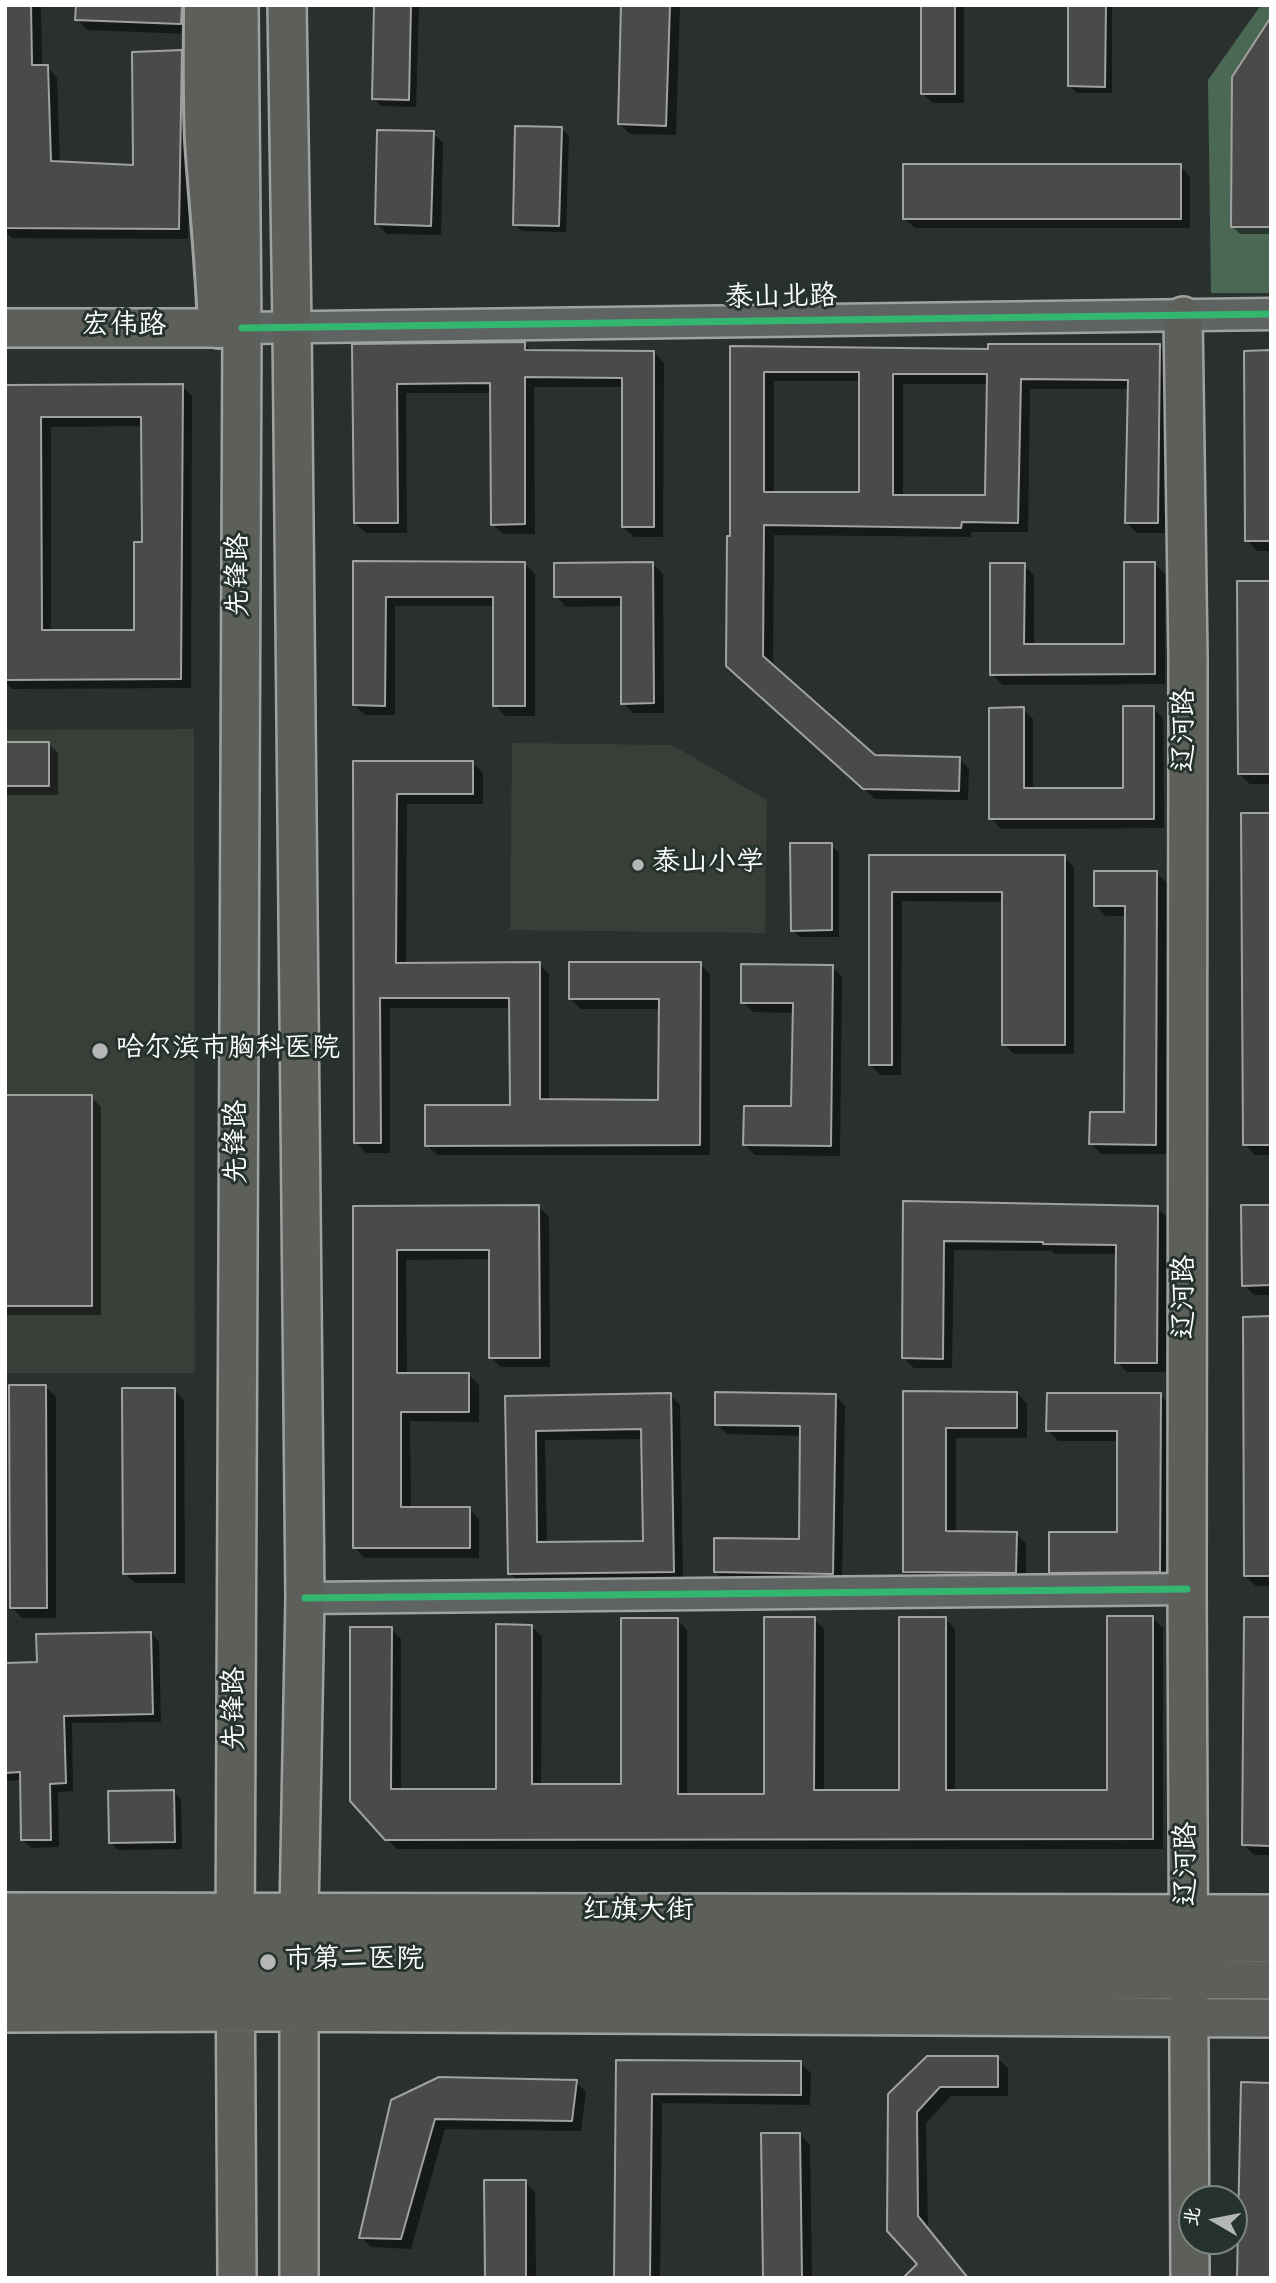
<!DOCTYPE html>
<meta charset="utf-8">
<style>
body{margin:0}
#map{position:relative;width:1276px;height:2283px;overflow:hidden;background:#29302d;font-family:"Indie Flower","LXGW WenKai TC",sans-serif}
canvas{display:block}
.frame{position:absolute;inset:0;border:7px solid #fff;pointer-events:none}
.north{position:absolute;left:1178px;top:2185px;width:70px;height:70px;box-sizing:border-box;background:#26332d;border:2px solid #7d8581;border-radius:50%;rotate:280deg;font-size:19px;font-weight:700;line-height:28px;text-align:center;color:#fff}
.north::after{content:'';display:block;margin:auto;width:24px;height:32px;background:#b4b7b6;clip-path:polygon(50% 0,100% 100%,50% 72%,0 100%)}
</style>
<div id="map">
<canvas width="1276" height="2283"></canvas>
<div class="frame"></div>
<div class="north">北</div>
</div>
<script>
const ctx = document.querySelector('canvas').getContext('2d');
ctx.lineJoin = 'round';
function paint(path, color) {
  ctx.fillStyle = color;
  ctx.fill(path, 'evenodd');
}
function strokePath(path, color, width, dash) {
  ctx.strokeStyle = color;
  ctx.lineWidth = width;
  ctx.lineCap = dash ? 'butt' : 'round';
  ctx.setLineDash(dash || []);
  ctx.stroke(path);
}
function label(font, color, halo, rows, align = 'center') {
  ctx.font = font + ' "Indie Flower","LXGW WenKai TC",sans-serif';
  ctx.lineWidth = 6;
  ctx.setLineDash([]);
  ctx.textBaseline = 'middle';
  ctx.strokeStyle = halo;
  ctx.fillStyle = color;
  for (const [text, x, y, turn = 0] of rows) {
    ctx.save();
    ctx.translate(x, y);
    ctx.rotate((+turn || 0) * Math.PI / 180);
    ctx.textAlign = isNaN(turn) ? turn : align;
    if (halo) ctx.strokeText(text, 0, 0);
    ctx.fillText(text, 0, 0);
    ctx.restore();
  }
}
paint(new Path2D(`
 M194,729L195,1373H5V730Z
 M512,743L672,745L767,800L765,933L510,930Z`), '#393e38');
paint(new Path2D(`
 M1261,5H1271V293H1211L1208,80Z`), '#4b6855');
paint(new Path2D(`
 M5,5H41L42,67H47L57,78L60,163L134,167L181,51L191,62L188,239L12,238L5,231Z
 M78,5H192L191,34L87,30L77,19Z
 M376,5H419L416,107L381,106L373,98Z
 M623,5H680L676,135L630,134L620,124Z
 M922,5H964V103H933L922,93Z
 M1070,5H1112V93H1077L1070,86Z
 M1271,20V234H1240L1232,226Z
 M561,129L569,136L566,232L522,231L514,224Z
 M433,133L443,143L441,235L387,234L377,224Z
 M1180,166L1190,177V228H915L904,218Z
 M524,343L532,352H654L664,363L663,537H634L623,527L624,387H534L535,534H503L492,524L491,393H406L407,533H366L355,523L354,346Z
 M1159,346L1170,357L1167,533H1137L1127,523L1130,389H1030L1028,532H971V537L774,535L773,667L875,757L959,758L969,769L968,800L875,799L739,676L732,537V348L989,351ZM774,381H861V494H774ZM903,384H989L987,496L903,497Z
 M1271,352V551H1257L1247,540Z
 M182,386L192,396L191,688L12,689L5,682V387ZM143,426L144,543L136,632H51V427Z
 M354,563H524L535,574V716H505L495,705V606H395V715H365L354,705Z
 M1154,563L1165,574V684L1002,685L992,674L1024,565L1034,575V646L1126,645Z
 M653,564L663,574L664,713H633L623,703L622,606L566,607L556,596Z
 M1270,583L1271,784H1250L1240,774Z
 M1153,708L1163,718L1164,828L1001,829L991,818L1023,709L1033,719V790H1125Z
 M5,744H49L58,753V795H5Z
 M354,762L473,763L483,773V804H407L406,964H539L549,974V1101H660V1009H581L570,999L700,964L710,974V1155H437L427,1145L511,1107V1008H390V1153H366L356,1142Z
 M1271,814V1155H1255L1245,1144Z
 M831,845L839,853V937H800L792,930Z
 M871,857H1064L1074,867V1054H1014L1004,1044V902L902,901L901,1075H881L870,1065Z
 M1157,873L1167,883L1166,1154H1101L1091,1144L1125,1114L1126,916H1106L1096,906Z
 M832,966L842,977L840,1156L755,1155L745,1145L793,1108L794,1013L753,1012L743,1002Z
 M5,1097H91L101,1107V1315H5Z
 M905,1203L1157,1208L1168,1218L1166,1372H1127L1117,1362L1118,1254H1055L1052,1251L954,1250L952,1368H914L903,1357Z
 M1271,1206V1295H1254L1244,1285Z
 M539,1207L549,1217L550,1367H501L491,1357L490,1259L406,1260L407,1375H469L479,1385V1422L410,1421L411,1509H469L479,1519V1558H365L355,1548V1208Z
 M1271,1318V1586H1256L1245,1576Z
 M45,1386L56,1397V1618H22L12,1607Z
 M174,1390L184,1400L185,1583H135L124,1573Z
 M905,1393H1017L1027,1404V1438H956V1533H1016L1026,1544V1582H915L904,1572Z
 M670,1395L680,1405L683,1581L520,1583L510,1573L507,1397ZM643,1439L645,1543L547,1544L545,1440Z
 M835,1395L845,1406L842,1584L726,1582L715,1572L801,1541L802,1436L727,1434L717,1424Z
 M1160,1395L1170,1405V1581L1061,1582L1050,1572L1119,1534V1441H1058L1048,1430Z
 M1153,1618L1163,1628V1849H397L386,1838L391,1629L401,1639V1791H498L531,1626L542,1637L541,1786H623L677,1619L687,1630V1796H765L814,1619L824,1629V1792H900L945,1619L955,1629V1792H1109Z
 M1271,1619V1855H1254L1244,1845Z
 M151,1633L159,1642L161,1722L72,1723L73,1791L58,1792L59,1847L31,1848L23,1840L21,1780L5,1781V1664H38Z
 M173,1791L181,1799L182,1849L118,1850L111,1842Z
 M997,2058L1008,2068V2096H951L926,2123L928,2228L968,2278H905L920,2264L890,2095Z
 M618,2061L800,2063L811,2073L810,2105L662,2103L660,2278H616Z
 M576,2082L586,2092L581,2131L445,2129L411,2249L371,2247L361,2237L393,2101Z
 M800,2134L810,2145L812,2278H764Z
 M525,2182L535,2192L536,2278H486Z`), '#0007');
const building = new Path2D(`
 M5,5H31L32,65H48L51,161L133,165L132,52L182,50L179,229L5,228Z
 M76,5H182L181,24L75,20Z
 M374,5H411L409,100L372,99Z
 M621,5H670L666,126L618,124Z
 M921,5H955V94H921Z
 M1068,5H1106L1105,87L1068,86Z
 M1271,17V227H1231L1232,77Z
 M515,126L562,127L559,226L513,225Z
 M377,130L434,131L431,226L375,224Z
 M903,164H1181V219H903Z
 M525,342V350L654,351V527H622V378L525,377V524L491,525L490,383L397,384L398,523H354L352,344Z
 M988,344H1160L1158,523H1125L1128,380L1021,379L1018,523L962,522L961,528L764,525L763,656L875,755L960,757L959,791L863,789L726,666L727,536H730V346L988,349ZM764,372H859V492H764ZM893,374H987L985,495H893Z
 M1271,350V541H1245L1244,351Z
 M183,384L181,679L5,680V385ZM41,417H141L142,542H134V630H42Z
 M353,561L525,562V706H493V597H386L385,706L353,705Z
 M653,562L654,703L621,704V597H554V563Z
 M1124,562H1155V674L990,675V563H1025L1024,644H1124Z
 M1237,581H1270L1271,774H1238Z
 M1123,706H1154V819H989V708L1024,707V788H1123Z
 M5,742H49V786H5Z
 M353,761H473V794H397L396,963L540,962V1099L658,1100L659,999H569V962H701L700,1145L425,1146V1105H510L509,998H380L381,1143H354Z
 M1241,813H1271V1145H1243Z
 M790,843H832V930L791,931Z
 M869,855H1065V1045H1002V892H892V1065H869Z
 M1094,871H1157L1156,1145L1089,1144L1090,1112H1124L1125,906H1094Z
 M741,964L833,965L831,1146L743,1145L744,1106H791L793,1003H741Z
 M5,1095H92V1306H5Z
 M903,1201L1158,1206L1157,1363H1115L1116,1245L1043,1244V1242L944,1241L943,1359L902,1358Z
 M539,1205L540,1358H489V1250H397V1373H469V1412H401V1507H470V1548H353V1206Z
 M1241,1205H1271V1285L1242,1286Z
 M1271,1316V1576H1244L1243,1317Z
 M9,1385H46L47,1608H10Z
 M122,1388H175V1573L123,1574Z
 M903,1391L1017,1392V1428H946V1531L1017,1532L1016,1573L903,1572Z
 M715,1392L836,1394L833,1574L714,1572V1538L799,1539L800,1426L715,1425Z
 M671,1393L674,1572L508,1574L505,1396ZM641,1429L643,1541L537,1542L536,1431Z
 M1047,1393H1161L1160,1572L1049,1573V1532H1117V1431H1046Z
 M1107,1616H1153V1839L385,1840L350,1801V1627H392L391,1789H496V1624L532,1625V1784H621V1618H678V1794H764V1617H815L814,1790H899V1617H946V1790H1107Z
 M1244,1617H1271V1846L1242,1845Z
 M151,1632L153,1714L64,1716L66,1783L50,1784L51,1840H21L20,1772L5,1773V1663L37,1662L36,1634Z
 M174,1790L175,1842L109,1843L108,1791Z
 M927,2056H998V2087H940L917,2112L918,2216L968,2278H903L917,2264L887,2231L888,2094Z
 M616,2060L801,2061V2095L652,2094L650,2278H614Z
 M439,2077L577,2080L572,2121L435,2119L401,2239L359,2238L391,2100Z
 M1241,2082L1271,2083V2278H1237Z
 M761,2133H800L802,2278H763Z
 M484,2180H526V2278H485Z`);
paint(building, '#4a4a48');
strokePath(building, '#9fa2a0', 2);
const minor = new Path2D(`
 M242,328L1271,314
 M305,1598L1187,1589`);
const major = new Path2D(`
 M287,5L292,327L305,1598L299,1912V2278
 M1183,316L1188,657L1187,1589L1190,2278
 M5,328H242
 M5,1912L1271,1914
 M5,1948L1271,1943
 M5,1979L1271,1980
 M5,2013L265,2012L1271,2018
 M237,2278L235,1946L242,328L239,5`);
const highway = new Path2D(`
 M204,5C204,50 203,95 205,140C209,203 216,265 218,328`);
strokePath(minor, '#9fa2a0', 35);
strokePath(major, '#9fa2a0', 42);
strokePath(highway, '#9fa2a0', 44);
strokePath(minor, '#5f6362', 30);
strokePath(major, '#5d5f5b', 37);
strokePath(highway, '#5d5f5b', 38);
strokePath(new Path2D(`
 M242,328L1271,314
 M305,1598L1187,1589`), '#33b770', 7);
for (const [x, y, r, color] of [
 [638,865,7,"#b4b7b6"],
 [100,1051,9,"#b4b7b6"],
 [268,1962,9,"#b4b7b6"]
]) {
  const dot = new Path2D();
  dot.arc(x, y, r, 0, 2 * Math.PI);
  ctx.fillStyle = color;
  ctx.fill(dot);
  strokePath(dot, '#26332d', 2.5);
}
label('28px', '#fff', '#26332d', [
 ["泰山北路",781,300,-1],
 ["宏伟路",124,328],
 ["先锋路",241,575,-90],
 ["辽河路",1187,730,-90],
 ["先锋路",239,1142,-90],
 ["辽河路",1187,1297,-90],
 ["先锋路",237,1709,-90],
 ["辽河路",1189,1864,-90],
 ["红旗大街",638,1913]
]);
label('28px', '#fff', '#26332d', [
 ["泰山小学",652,865],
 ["哈尔滨市胸科医院",116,1051],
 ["市第二医院",284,1962]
], 'left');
</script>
